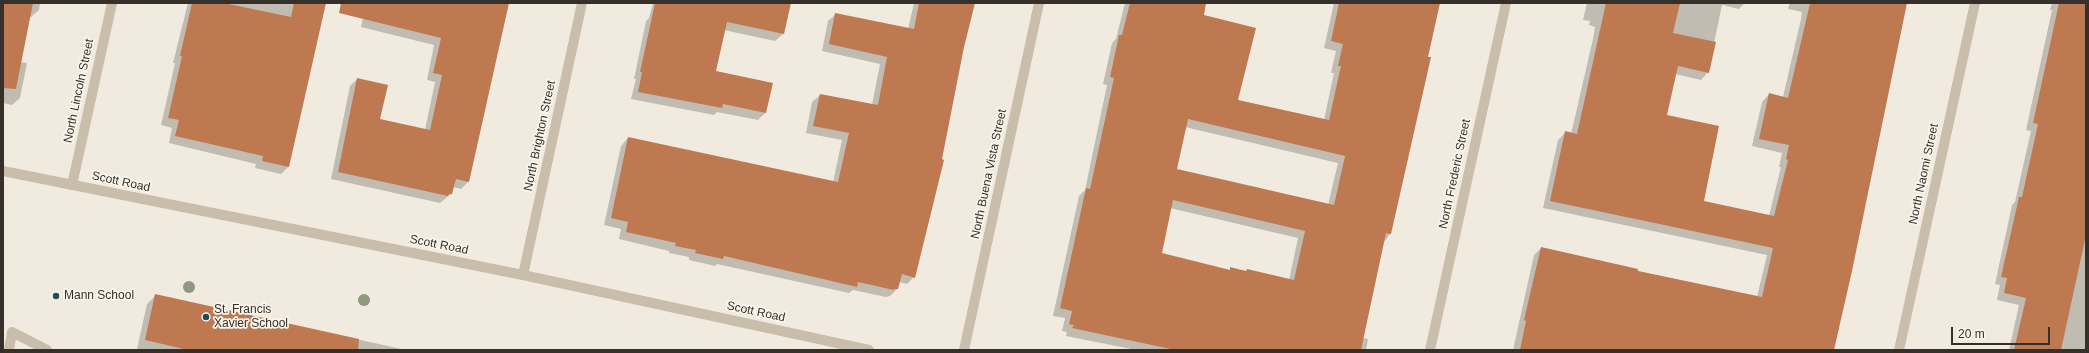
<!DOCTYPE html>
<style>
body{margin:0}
#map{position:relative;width:2089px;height:353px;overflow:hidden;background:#f1ebdf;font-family:Arial,sans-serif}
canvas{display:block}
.frame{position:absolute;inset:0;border:4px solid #37302a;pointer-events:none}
.scale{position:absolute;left:1951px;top:327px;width:99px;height:18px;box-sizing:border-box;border:2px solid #37302a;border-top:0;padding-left:5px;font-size:12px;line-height:14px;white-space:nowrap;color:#37302a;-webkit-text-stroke:3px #f9f5ec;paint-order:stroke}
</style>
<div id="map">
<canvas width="2089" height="353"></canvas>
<div class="frame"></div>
<div class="scale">20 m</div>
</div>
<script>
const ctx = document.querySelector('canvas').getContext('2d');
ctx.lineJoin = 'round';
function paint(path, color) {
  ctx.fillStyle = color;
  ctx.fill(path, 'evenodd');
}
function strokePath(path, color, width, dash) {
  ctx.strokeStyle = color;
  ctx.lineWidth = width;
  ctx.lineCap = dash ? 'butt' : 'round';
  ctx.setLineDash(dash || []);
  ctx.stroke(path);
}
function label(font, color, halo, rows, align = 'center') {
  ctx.font = font + ' Arial,sans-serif';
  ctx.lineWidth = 3.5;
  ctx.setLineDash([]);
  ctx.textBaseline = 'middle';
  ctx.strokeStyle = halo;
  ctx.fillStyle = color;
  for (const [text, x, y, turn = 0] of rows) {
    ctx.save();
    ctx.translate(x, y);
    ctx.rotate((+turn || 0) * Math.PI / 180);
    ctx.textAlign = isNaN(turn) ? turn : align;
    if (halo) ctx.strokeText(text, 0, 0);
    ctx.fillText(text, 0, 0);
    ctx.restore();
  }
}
paint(new Path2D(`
 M3,3H40L39,10L31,17H29L20,62L27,63L20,98L12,105L3,103Z
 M188,3H325L288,167L281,174L255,168L256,164L169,143L172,128L161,125L175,63H173Z
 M366,3H508L469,181L461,189L453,187L451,194L440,203L331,179L350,86L357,79L379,120L425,130L435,82L427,80L434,45L361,27Z
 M653,3H779L789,5L783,34L775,41L724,30L715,72L771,84L765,113L758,120L717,112L714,115L631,99L636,79H634L646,21L649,18Z
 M914,3H973L914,277L907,284L899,282L897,289L890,296L886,297L853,290L849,293L717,264L715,266L689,260V257L669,253V251L619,239L621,229L604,225L621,146L628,138L833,182L842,140L806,133L812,102L820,95L872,105L880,64L822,51L828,21L836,14L908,29Z
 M1125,3H1205L1203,15L1237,100L1324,120L1334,73H1331L1336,51L1324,48L1334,3H1439L1427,57L1430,58L1390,234L1320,328L1368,339L1366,350H1136L1066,336L1067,332L1062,331L1065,318L1053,316L1079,196L1085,190L1107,85L1103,84L1112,43L1116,39ZM1185,127L1338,163L1328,205L1175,170ZM1170,208L1298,238L1289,280L1247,270L1245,272L1231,268L1228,271L1160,254Z
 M1587,3H1745L1739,9L1722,5L1708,72L1701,80L1675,74L1666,116L1702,201L1769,216L1781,167H1779L1782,153L1752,146L1762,102L1769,94L1783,97L1801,19L1802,12L1788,9L1790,3H1906L1833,350H1513L1534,255L1541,248L1637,271L1757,297L1767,255L1543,208L1558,140L1565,133L1571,134L1593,39L1595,27L1589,25L1590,21L1583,20Z
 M2052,3H2086V350H2009L2019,305L1997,300L2000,285L1995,284L2012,205L2015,202L2031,131L2026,130L2052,10H2050Z
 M156,295L406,350L137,349L147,304Z`), '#0003');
paint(new Path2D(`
 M3,3H33L16,89L3,88Z
 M192,3H224L291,17L294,3H326L289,167L262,161L263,156L175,136L179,120L168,118L182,56H180Z
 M341,3H509L469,182L456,179L452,194H449L448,196L338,172L357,78L388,85L380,119L430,130L442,75L433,73L441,38L339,13Z
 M655,3H791L784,34L727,22L716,71L773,83L766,113L723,104L722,108L638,92L642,72H640Z
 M919,3H975L964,47L942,159L944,160L915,278L902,274L898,289H894V290L858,282L857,287L724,256L723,259L695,253L696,250L675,246L676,243L626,232L628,222L611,218L628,137L838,182L849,133L813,126L820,94L878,105L887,57L829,44L835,13L914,29Z
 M1130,3H1206L1204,15L1256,28L1238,100L1329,120L1341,66H1338L1343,44L1331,41L1339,3H1440L1428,57H1431L1391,234L1386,233L1361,350H1175L1072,328L1074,325L1069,324L1072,311L1060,308L1086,188L1090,189L1114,78L1110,77L1119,35H1122ZM1188,119L1345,156L1334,205L1177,169ZM1173,200L1305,231L1294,280L1247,269L1246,271L1230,267V270L1162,253Z
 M1606,3H1680L1673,33L1716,42L1709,73L1678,66L1667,115L1719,126L1704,201L1774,216L1788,160L1786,159L1789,145L1759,139L1769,93L1788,98L1810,3H1907L1852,271L1834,350H1520L1526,321L1524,320L1541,247L1638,269V271L1762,297L1773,248L1550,201L1565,131L1577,134Z
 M2059,3H2086V235L2061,350H2014L2026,298L2004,293L2007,278L2001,277L2019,197H2022L2038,124L2033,123Z
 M155,294L359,339L358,350H188L145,340Z`), '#be7951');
strokePath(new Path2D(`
 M12,332L47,350
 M9,350L12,332`), '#c9bdac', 10);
strokePath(new Path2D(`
 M72,185L112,3
 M523,275L582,3
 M964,350L1039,3
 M1430,350L1506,3
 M1899,350L1975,3`), '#c9bdac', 10);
strokePath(new Path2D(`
 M3,171L523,275L869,350`), '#c9bdac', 10);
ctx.fillStyle = '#91987f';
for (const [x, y] of [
 [189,287],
 [364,300]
]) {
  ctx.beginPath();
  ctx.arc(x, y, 6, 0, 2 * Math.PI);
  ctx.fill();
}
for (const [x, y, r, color] of [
 [56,296,4,"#224c56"],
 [206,317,4,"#224c56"]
]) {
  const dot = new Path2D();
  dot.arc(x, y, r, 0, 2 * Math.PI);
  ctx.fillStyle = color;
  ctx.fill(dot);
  strokePath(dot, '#f9f5ec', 1.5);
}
label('12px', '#37302a', '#f9f5ec', [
 ["North Lincoln Street",79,91,-78],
 ["North Brighton Street",540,136,-78],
 ["North Buena Vista Street",989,174,-78],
 ["North Frederic Street",1455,174,-78],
 ["North Naomi Street",1924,174,-78],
 ["Scott Road",121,182,12],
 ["Scott Road",439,245,11],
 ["Scott Road",756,312,12]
]);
label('12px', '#37302a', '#f9f5ec', [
 ["Mann School",64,296],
 ["St. Francis",214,310],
 ["Xavier School",214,324]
], 'left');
</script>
